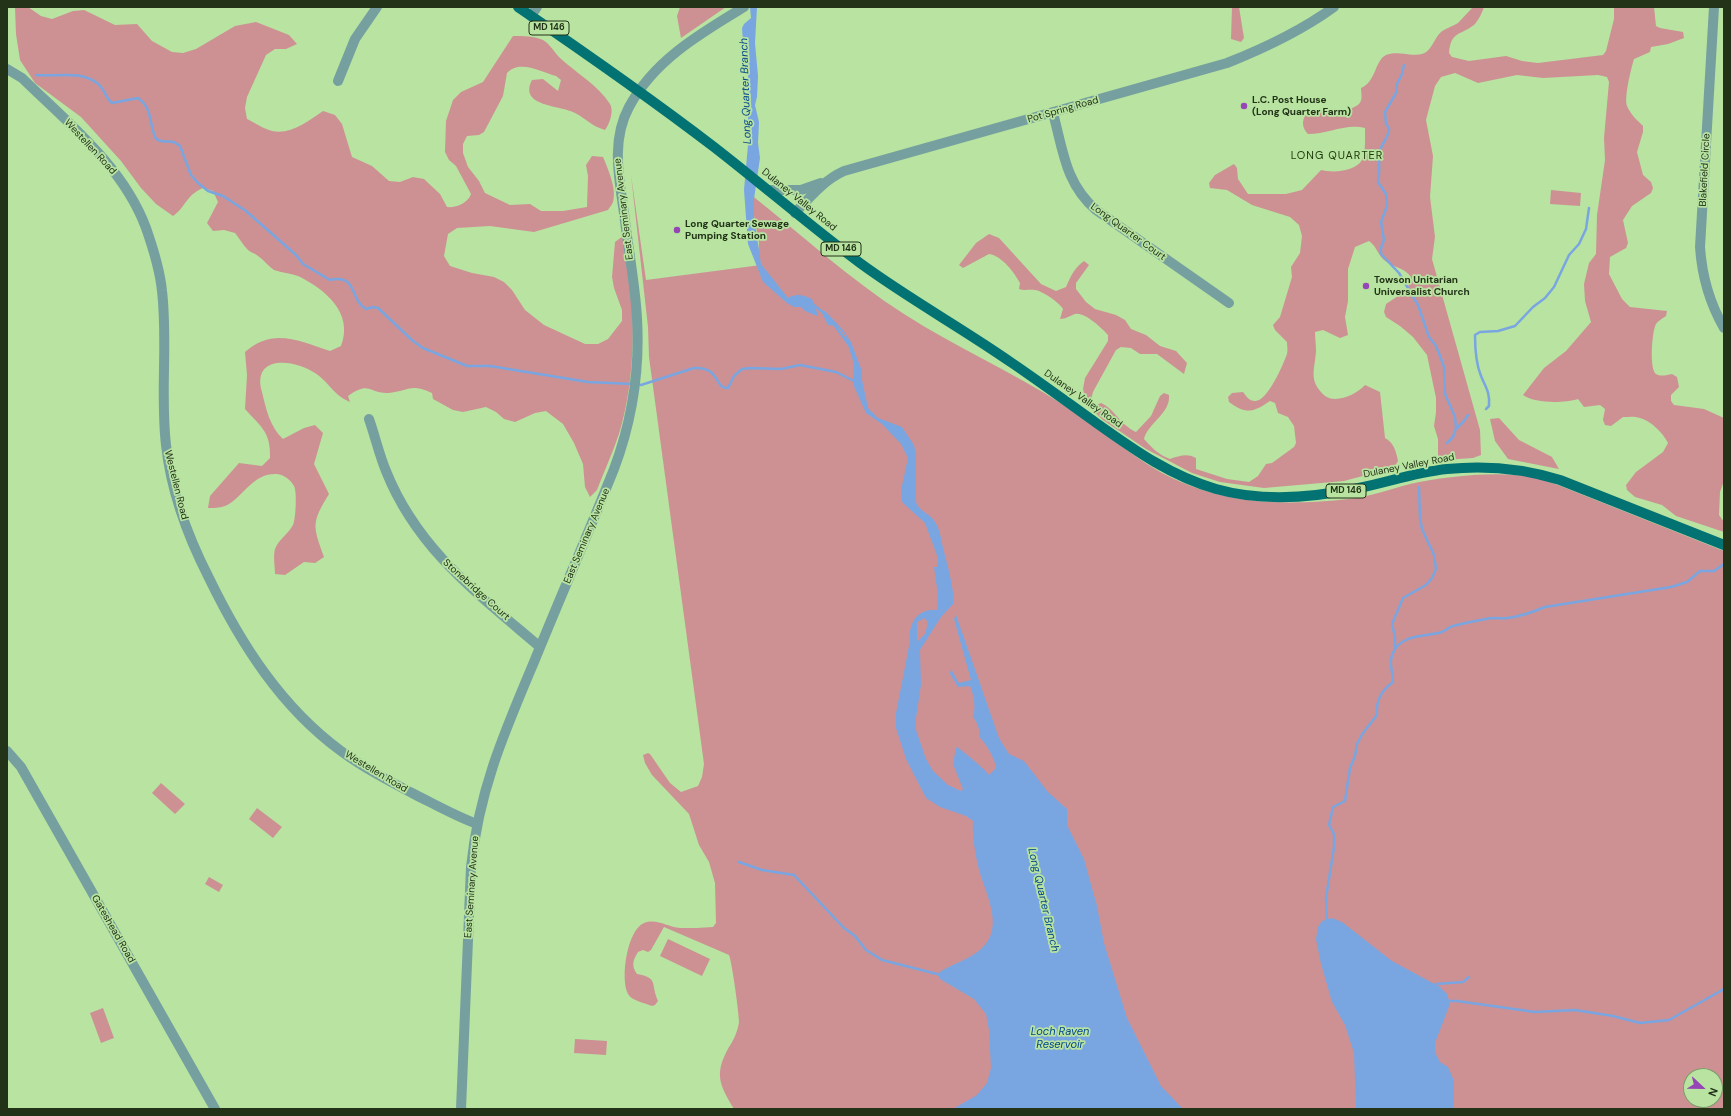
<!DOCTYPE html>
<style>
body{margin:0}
#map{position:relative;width:1731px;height:1116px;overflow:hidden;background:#b8e3a1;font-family:"DM Sans",sans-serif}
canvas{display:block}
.frame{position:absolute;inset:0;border:8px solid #223318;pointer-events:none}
.north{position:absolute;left:1683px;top:1068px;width:40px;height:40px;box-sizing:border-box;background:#b8e3a1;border:1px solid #7c9d6a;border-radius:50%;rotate:112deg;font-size:11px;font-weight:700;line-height:16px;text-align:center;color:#223318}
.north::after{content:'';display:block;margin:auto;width:14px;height:18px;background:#9545b5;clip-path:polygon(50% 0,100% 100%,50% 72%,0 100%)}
</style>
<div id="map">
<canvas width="1731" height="1116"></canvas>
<div class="frame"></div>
<div class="north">N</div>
</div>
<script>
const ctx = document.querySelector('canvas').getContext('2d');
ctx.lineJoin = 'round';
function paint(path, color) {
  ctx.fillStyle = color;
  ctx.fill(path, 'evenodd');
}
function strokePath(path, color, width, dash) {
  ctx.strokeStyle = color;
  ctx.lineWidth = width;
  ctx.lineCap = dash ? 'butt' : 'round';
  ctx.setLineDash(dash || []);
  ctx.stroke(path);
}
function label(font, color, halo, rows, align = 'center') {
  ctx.font = font + ' "DM Sans",sans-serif';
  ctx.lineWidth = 3.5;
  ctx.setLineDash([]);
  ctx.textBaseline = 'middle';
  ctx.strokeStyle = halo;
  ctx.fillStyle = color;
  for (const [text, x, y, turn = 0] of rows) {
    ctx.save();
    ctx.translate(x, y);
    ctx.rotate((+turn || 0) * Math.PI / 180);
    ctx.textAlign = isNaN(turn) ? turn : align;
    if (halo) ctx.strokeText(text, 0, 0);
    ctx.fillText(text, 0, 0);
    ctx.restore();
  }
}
paint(new Path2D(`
 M15,7H28L41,16L52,19L73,11L84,10L115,25L137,24L152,41L172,52L183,53L196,49L235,26L256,22L289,35L297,44L286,49H275L266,55L247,97L245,108L247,119C255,123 264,129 272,131C291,135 308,121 323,111L335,115L342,124L352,157L372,166L389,181L400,182L413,177L424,179L440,194L447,207C456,208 468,203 471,194L456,166L449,160L445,152L446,121L453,100L461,92L483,82L513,36C522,36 535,36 543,40C550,44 555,53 560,58C576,73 598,85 610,104C614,111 610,123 605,130C591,126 587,119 575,113C561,105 518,107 532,80L543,79L558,91L561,80L556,76C542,72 519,59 507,73L503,96L484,132L479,135L467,136L463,144V153L468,167L479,181L485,193L510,205L530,204L541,211H563L587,207L588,176L586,165L592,156L603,157C608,169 617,189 613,202C612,205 609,208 608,210L534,232L490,226L457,228L448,234L444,256L450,266L472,273L494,277L504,282L512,290L525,310L544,325L585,344H598L608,339L622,321V310L614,288L612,277L615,242L623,236C636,293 637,371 621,427C615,448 605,469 597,490L590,497L585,487L583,464L574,443L563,424L546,411L535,413L515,422L504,419L496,412L486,407L463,412L453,410L433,399L432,393C409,383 410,391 389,393C369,394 370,380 348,396L350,402C333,395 329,382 315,373C295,359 251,354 262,392C266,409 270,427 283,439L304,428L315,425L323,433L314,464L329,494C311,523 313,526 324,557L315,563L304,562L285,575L275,574C275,567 273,556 275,549C279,539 288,534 293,525C296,519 297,491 294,486C290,479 284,475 277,474C254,473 246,493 229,504C223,508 215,508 208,508L210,496L239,463L262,466L270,458C271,432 261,427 245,409L247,375L245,352C273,327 299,341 330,351L341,346C354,313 325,289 298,276C290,273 282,273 274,270C268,266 264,260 258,256C255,253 251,253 248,250C243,245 239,238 235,233L224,230L213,231L207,223L218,202L213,191L203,188C185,196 187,206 173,216L156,204L141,188L121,161L81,117L35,83L20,60L16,34Z
 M680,7H726L681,38L677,16Z
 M1232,7H1239L1244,38L1241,42L1231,39Z
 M1473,7H1484C1482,13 1479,19 1475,24C1461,36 1451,30 1449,53L1452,57L1469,61L1506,56L1522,61L1538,63L1603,55L1606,51L1614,19V7H1654L1656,26L1660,28L1683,32L1684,38L1668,44L1651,47L1650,52L1634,59C1631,69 1624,97 1627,106C1631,115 1637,120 1643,126V132L1637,152L1643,175L1651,182L1653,188L1651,193L1632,206L1623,220L1628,243L1626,248L1610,257L1609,274L1622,299L1630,307L1667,311L1666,316C1663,318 1658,321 1656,324C1652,331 1649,369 1656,374C1661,377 1667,375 1672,374L1677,377L1679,387L1671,395V401L1674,405L1704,409L1724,418V481L1720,492L1719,515L1724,522V532L1676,516L1662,505L1635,497L1627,490L1626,485L1636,472L1663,452L1668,443C1663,433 1651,421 1640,418C1635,416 1628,417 1623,417L1611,426L1605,425L1603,420L1605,409L1600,405L1584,407L1578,399C1564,403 1536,404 1523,395L1544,368L1566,351L1591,322L1585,301L1584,284L1589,263L1596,254L1597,215L1605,160L1604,138L1609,82L1607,77L1598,75L1543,78L1517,75L1478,83L1455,73L1441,77L1435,86L1426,120L1433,156L1430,197L1435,237L1432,259L1480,430L1481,455L1473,458L1444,460L1438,455V439L1434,426L1436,412V398L1427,355L1413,337L1400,326L1386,317L1384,312L1386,304L1407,290L1411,277C1404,267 1393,268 1384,260C1378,255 1377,247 1369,241L1355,247L1348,269V301L1345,317L1348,335L1340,338L1323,330L1315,332C1315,338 1316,345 1316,351C1315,368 1309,379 1321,392C1324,396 1329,399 1335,399C1347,398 1356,394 1365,385L1380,392L1385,438C1394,443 1396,451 1398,461L1395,466L1389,469L1344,481L1264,488L1220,482L1192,473L1146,449L1103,420L1087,405L1083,389L1085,378L1108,341V335C1103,329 1084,311 1075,314C1069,316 1066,319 1060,319L1063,309C1060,303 1041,290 1035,290C1029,289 1025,291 1019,289L1020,283C1014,272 1002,256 989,254L963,268L959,265L976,243L989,234L999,238L1041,284L1056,291L1066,287C1071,276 1074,268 1084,261L1089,265L1076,283V289L1086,302L1095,309L1116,315L1125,320L1131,329L1146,335L1160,346L1176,351L1187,363L1184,374L1157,354H1140L1131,348L1121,347L1116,350L1094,390C1091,396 1091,400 1096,405L1101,403C1115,409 1119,424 1136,432L1151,416L1160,396L1164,393L1169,395C1171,413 1148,423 1144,439C1152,448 1159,455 1170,459C1179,456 1187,453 1196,458V469L1227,479L1249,482L1258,476L1266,464L1272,463L1294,447L1296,443L1294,426L1288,417L1278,413L1275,403L1270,401C1254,412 1246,415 1229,402L1228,397L1232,393L1243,392C1246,396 1249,401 1255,401C1267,402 1283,365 1287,354C1288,350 1287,346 1287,342L1275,330L1273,325L1280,317L1292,277L1291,267L1300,253L1302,236L1299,225L1290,217L1252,205L1227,190L1210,188L1209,183L1215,175L1234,164L1237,168L1238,179L1248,194H1286L1302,190L1321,170C1332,173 1355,172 1362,160C1366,151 1365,137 1365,128C1346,123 1328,134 1308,134C1298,124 1304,109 1319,109C1324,109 1329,114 1334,114C1338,115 1356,107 1359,104C1363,100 1361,93 1361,88C1376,82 1375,60 1386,55C1397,50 1412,57 1422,54C1431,52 1434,39 1440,33C1445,28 1452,27 1458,23C1463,18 1468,12 1473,7Z
 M631,175L646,280L761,265L758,254L759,243L750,194C801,234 849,279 904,314C955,347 1011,371 1062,404C1091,422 1118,445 1147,464C1184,488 1228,500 1271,502C1295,503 1325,502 1348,499C1369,497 1390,489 1410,484C1446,476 1501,470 1537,478C1544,480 1551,483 1558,485L1724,551V1109H734C719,1084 714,1074 729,1047C734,1040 738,1030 739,1022C739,1013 732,962 729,955L664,927L651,950L648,952L643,950L638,952C633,960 631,966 637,974C659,978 650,983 658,1001L655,1005L652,1006C645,1003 632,1001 628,994C620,979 627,930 644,923C657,918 667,927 680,928C690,928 703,928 713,927L716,923L715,883L709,862L699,845L689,814L652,775L645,763L643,755L648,753L650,754L670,783L681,792L698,786L702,777L704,764L649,357L648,327ZM1691,1076H1715V1100H1691Z
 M1551,190L1581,193L1580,206L1550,204Z
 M1499,418L1519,440L1552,457L1559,469L1508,459L1495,441L1490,419Z
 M161,783L185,804L175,814L152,793Z
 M257,808L282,827L273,838L249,819Z
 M209,877L223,885L219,892L205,884Z
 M668,939L710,959L702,976L660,956Z
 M103,1008L114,1038L101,1043L90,1013Z
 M575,1039L607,1041L606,1055L574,1053Z`), '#cd9194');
paint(new Path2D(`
 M750,7H757L755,43L758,76L757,97L755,105L759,122L758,143L760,158L754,199V217L761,264L788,298C797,293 802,295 812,299L818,315L817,316L805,311L801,307H794L787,303L763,282L748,244L744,190L748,145V60L743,43L742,28L744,24L751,18Z
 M821,311H825L843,330L851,342L862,371V380L868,408L878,418L902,427L914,445L916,455V502C919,512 930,513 935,522C940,530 941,538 943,548C948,567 953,584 954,603L941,617L920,650L921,685L916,718V730L926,759L933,771L948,785L961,791L963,789L953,764L956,747C960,748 987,771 989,775L996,768C996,761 986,743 980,738C979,729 979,725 973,717C976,707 974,696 970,686L958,687L950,674L951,669L959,683L971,680L954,619L956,615L999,738L1009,754L1024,761L1048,792L1067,809V825L1084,859L1097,906L1104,943L1127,1018L1161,1086L1183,1109H953L977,1095L987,1083L991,1068L989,1030L986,1014L974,999L940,979L938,975L941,971C955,963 971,959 983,947C1005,925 984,891 978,866C975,851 972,836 973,821L966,816L940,807L926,798L906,759L896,728V713L910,641C908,623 918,608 937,610L938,595L934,567H937L938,558L925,523L902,502L901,490L908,458L901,444L882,424L866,413L853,384L854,364L845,335L837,326L828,325ZM925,618L928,623L925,634L917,642V622Z
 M1332,918L1342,922L1392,961L1440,987L1447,994L1450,1004L1435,1043V1052L1440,1062L1448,1067L1454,1081V1109H1356L1354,1053L1345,1025L1332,1002L1321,964L1316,939L1318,927L1322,921Z`), '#79a6e1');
strokePath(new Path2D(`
 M1404,65L1402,74L1397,84L1396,93L1385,112L1386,124L1389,128C1390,138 1379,145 1379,155C1379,165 1380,171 1378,182L1386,194L1387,206L1381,222L1384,240L1381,248V254L1399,273L1418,305L1429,337L1436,346L1440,356L1444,367L1445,394L1455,417L1456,428L1453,437L1447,443
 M36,75C55,77 80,70 97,83C104,88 106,98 112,103L138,98C154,110 148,123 156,139L161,141L174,142L180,146L191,175L198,183L208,191L223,196L246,211L296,255L303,264L330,280C358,274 349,299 366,309L373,307L378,308L413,341L423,348L467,366H490L588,382L632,384
 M811,303L824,313
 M833,323L849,345
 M637,384L641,385L694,368C720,366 715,390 728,388L734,376L742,369L751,368L781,369L800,365L836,372L856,382
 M1486,409L1489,406C1490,392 1486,388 1481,376C1476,364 1475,348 1475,335L1480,332L1498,331L1515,326L1533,307L1545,298L1554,287L1569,255L1579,244L1586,229L1589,208
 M1457,428L1464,421L1468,415
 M1395,648V637L1392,624L1403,598L1426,585L1432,578L1436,569L1434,555L1422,529L1420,518L1419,487
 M739,862L762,870L794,875L844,928L855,936L866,950L882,960L941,975
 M1329,923L1327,920L1326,898L1334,847V834L1329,825L1333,807L1345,801L1350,768L1355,756L1357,744L1363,733L1377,715C1376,700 1381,691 1393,682C1393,670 1387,661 1395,649C1405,634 1426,637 1442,632C1446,630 1449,627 1453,626C1463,623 1475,621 1486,619C1493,617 1500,619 1507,618C1520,617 1533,612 1545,607L1671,587L1687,582L1700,571H1714L1724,564
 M1433,987L1436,984L1463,982L1469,977
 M1447,1001H1457L1535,1012L1575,1010L1613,1016L1640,1023L1669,1020L1724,989`), '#79a6e1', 2.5);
strokePath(new Path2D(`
 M1714,7L1700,247C1702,277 1709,302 1724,328
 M531,16L537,7
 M7,69L22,78C68,123 123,166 146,228C153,248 160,270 162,291C168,342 160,394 166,445C171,492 188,537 209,578C241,644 281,707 341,751C364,768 389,781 414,794C434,804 455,816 477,824
 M338,81L355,39L377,7
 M1053,113C1063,150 1065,183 1096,210L1229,303
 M768,190H801L821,183
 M795,213C810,197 824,180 844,171L1227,63C1265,48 1301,31 1334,7
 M369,419C375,436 379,454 386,471C417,549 478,594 540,647
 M7,751L21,767L215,1109
 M461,1109L471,867C479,790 504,733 534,662C560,598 588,534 614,469C632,421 640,370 637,318C635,283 628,248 624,213C619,178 611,140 629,107C654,60 701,33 744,7`), '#76a09f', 10);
strokePath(new Path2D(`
 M518,7C584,52 650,98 714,147C763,185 810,226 860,263C909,299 962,328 1012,363C1040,382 1067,402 1095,422C1133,449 1170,476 1216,489C1262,502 1312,498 1359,488C1388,482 1417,472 1447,469C1486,465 1522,468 1560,480L1724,545`), '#027273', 10);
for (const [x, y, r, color] of [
 [1244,106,4,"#9545b5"],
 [677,230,4,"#9545b5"],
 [1366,286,4,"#9545b5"]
]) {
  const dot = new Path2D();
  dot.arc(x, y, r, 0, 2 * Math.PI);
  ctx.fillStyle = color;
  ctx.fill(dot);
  strokePath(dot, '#b8e3a1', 1.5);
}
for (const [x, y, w] of [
 [549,28,40],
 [841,249,40],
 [1346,491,40]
]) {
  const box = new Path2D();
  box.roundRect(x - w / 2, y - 7, w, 14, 3);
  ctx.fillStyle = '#b8e3a1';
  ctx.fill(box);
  strokePath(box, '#223318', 1);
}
label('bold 9px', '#223318', null, [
 ["MD 146",549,28],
 ["MD 146",841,249],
 ["MD 146",1346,491]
]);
label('bold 10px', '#223318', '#b8e3a1', [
 ["L.C. Post House",1252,100],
 ["(Long Quarter Farm)",1252,112],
 ["Long Quarter Sewage",685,224],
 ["Pumping Station",685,236],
 ["Towson Unitarian",1374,280],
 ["Universalist Church",1374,292]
], 'left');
label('10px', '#223318', '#b8e3a1', [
 ["Pot Spring Road",1063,110,-16],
 ["Westellen Road",90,147,47],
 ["Blakefield Circle",1705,170,-87],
 ["Dulaney Valley Road",799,200,39],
 ["East Seminary Avenue",624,209,-97],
 ["Long Quarter Court",1128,232,36],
 ["Dulaney Valley Road",1083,399,35],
 ["Dulaney Valley Road",1409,466,-11],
 ["Westellen Road",176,485,76],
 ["East Seminary Avenue",587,536,-67],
 ["Stonebridge Court",476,590,42],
 ["Westellen Road",376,772,31],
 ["East Seminary Avenue",472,887,-86],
 ["Gateshead Road",113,929,60]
]);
label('italic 11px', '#05478c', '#b8e3a1', [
 ["Long Quarter Branch",746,91,-92],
 ["Long Quarter Branch",1043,900,77],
 ["Loch Raven",1060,1032],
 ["Reservoir",1060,1045]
]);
ctx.letterSpacing = '1px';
label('11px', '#1b3707', '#b8e3a1', [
 ["LONG QUARTER",1337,156]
]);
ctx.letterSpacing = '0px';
</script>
